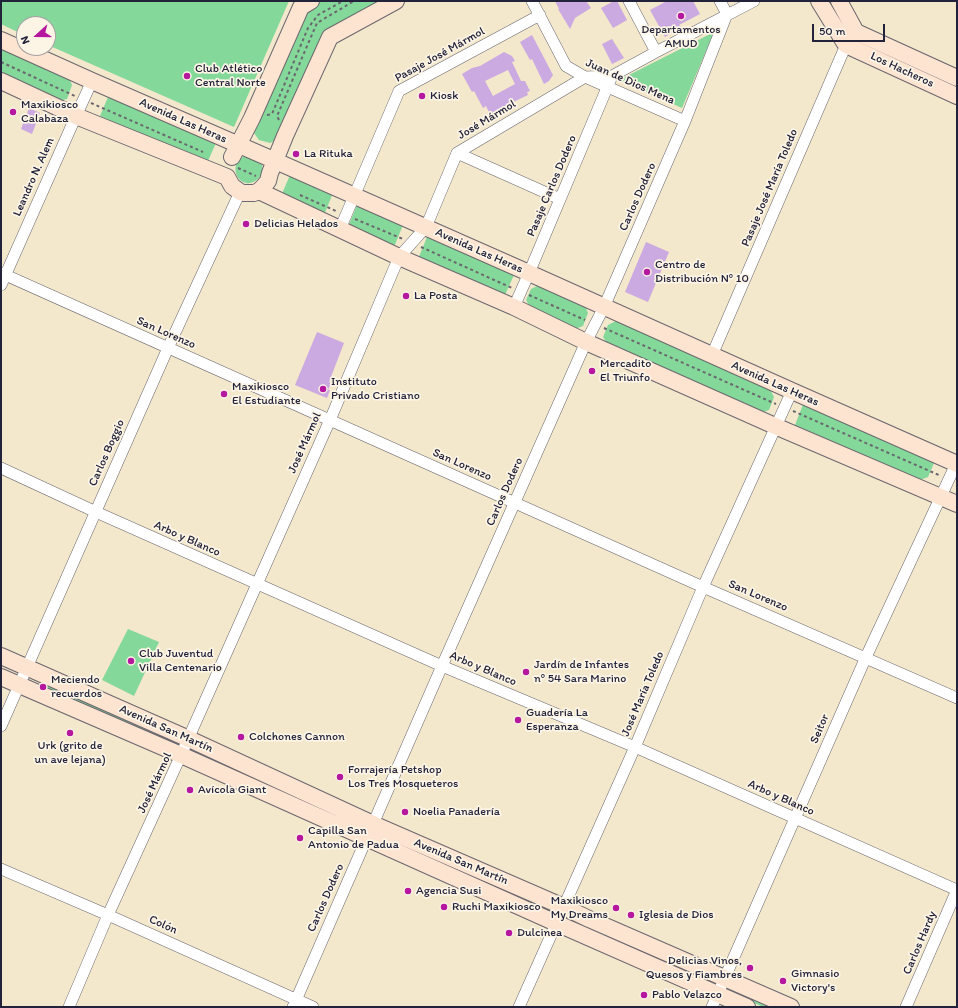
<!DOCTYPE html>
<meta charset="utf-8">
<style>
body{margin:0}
#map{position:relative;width:958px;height:1008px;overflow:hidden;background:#f3e7cc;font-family:Itim,sans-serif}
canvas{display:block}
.frame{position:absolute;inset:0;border:2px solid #22223b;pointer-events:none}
.north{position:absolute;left:16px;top:16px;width:40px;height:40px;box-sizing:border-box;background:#fcf5e5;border:1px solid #a5a1a1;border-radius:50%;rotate:249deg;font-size:11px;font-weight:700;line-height:16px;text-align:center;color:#22223b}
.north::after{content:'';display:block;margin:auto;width:14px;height:18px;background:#b5179e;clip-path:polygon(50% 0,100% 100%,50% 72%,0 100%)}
.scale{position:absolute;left:812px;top:24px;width:73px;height:18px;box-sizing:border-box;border:2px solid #22223b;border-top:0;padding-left:5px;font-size:12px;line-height:14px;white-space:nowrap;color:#22223b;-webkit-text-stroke:3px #fcf5e5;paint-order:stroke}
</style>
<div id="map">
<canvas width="958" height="1008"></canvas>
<div class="frame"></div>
<div class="north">N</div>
<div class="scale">50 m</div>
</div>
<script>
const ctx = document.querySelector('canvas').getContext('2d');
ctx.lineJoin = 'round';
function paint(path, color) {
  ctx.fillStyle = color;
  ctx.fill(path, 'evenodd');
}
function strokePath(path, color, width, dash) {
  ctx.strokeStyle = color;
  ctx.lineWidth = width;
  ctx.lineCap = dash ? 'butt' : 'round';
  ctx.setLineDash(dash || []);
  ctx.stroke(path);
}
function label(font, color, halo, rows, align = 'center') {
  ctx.font = font + ' Itim,sans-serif';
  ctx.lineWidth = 3.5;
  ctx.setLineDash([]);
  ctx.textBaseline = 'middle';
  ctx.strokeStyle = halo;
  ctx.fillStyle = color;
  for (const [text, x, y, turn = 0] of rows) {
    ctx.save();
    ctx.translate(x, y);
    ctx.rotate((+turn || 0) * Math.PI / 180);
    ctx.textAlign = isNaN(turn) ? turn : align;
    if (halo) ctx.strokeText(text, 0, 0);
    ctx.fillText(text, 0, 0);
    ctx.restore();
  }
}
paint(new Path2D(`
 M1,1H289L234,127L48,45V24H24V35L1,24Z
 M321,1H383L327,32L276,140L270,143L259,140L254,133L253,127L302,19L311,7Z
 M714,32L682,108L619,80Z
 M1,45L68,75L72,85L67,99L58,101L1,75Z
 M108,97L216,143L207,163L100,116Z
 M245,156L258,159C259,161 261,163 262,165C265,174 255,185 246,183C235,180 232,166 240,159C241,158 243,157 245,156Z
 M290,175L333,193L324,215L281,196Z
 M357,205L403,225L394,247L348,227Z
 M427,237L514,275L504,297L418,259Z
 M539,285L585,306L588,313L583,326L575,329L530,307L526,300L531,289Z
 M618,320L769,387L774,397L769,410L758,414L609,346L603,337L608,325Z
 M804,402L927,455L934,463L928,477L920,480L795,425Z
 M128,629L159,642L134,696L102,680Z
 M43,681L171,736L168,743L40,688Z
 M579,920L711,978L708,984L577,926Z
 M737,987L782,1007H763L734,994Z`), '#83d89a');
paint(new Path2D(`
 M555,1H586L591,8L575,18L570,29L558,9H559Z
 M614,1H617L627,20L613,28L601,8Z
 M667,1H693L700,14L679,25L681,27L665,37L650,10Z
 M532,35L553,75L549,81L544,84L532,59L530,60L520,42Z
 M612,39L624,58L612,64L602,44Z
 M504,52L512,56L515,61L512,62L521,81H525L530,91L527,92L528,95L509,104L510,106L491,116L486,106L483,108L474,91L472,92L462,74L472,68L480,66ZM508,70L515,84L493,96L485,81Z
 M29,108L40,113L32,134L21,129Z
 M646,242L669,252L648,302L625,292Z
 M317,332L344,343L329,382L331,383L328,390H330L327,398L295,385Z`), '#cba9e1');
const minor = new Path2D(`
 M532,1L566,66L585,77L685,121
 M629,1L656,52
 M720,1L727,14
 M457,153L560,199
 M340,229L399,91L540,15
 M1,273L703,587L957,698
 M1,285L76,116L92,81
 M514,307L529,273L612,76
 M712,355L846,45L851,39
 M1,468L96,512L442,666L635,747L957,890
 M1,726L168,348L240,192
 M1,869L108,915L313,1007
 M69,1007L108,915L181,755L330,420L399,257L426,227L457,153L585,77L612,76L656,52L754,1
 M293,1007L442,666L586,342L604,307L685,121L727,14
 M519,1007L635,747L703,587L792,391
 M712,1007L866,657L956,464
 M906,1007L957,890`);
const secondary = new Path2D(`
 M819,1L846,45L957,96
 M839,1L856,32L957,78
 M1,40L92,81L262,155L529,273L792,391L957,464
 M1,81L76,116L227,177L232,186L240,192L244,193H254L259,191L264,186L268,181L270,173L285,136L330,37L396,1
 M232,157L252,118L301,7L311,1
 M259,191L399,257L514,307L586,342L775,426L957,504
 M1,656L189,739L373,824L564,907L589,919L791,1007
 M1,677L181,755L556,923L747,1007`);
strokePath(minor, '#6b676e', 12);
strokePath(secondary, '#6b676e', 18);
strokePath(new Path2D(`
 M1,62L75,96
 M91,103L203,152
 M267,115L272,114L308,28L318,15L343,1
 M279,120L277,116L317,23L354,1
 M238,168L256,176
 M300,195L336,211
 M355,219L403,239
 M421,247L512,288
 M529,295L585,320
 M604,328L776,404
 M793,411L941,476`), '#6b676e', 2, [3, 3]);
strokePath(minor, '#fff', 11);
strokePath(secondary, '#fde4d0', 16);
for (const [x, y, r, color] of [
 [681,16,4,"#b5179e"],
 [187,76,4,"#b5179e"],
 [422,96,4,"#b5179e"],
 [13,112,4,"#b5179e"],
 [296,154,4,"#b5179e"],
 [246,224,4,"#b5179e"],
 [647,272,4,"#b5179e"],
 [406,296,4,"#b5179e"],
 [592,371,4,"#b5179e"],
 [323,389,4,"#b5179e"],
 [224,394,4,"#b5179e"],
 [131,661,4,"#b5179e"],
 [526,672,4,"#b5179e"],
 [43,687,4,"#b5179e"],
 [518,720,4,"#b5179e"],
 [70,733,4,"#b5179e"],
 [241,737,4,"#b5179e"],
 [340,777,4,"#b5179e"],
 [190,790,4,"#b5179e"],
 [405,812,4,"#b5179e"],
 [300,838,4,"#b5179e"],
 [408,891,4,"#b5179e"],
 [444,907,4,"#b5179e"],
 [616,908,4,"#b5179e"],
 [631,915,4,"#b5179e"],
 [509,933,4,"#b5179e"],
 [750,968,4,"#b5179e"],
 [783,981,4,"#b5179e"],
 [644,995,4,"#b5179e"]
]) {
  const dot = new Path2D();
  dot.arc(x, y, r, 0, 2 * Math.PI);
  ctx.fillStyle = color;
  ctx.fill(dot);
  strokePath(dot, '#fcf5e5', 1.5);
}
label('12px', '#22223b', '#fcf5e5', [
 ["Departamentos",681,30,"center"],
 ["AMUD",681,44,"center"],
 ["Club Atlético",195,69],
 ["Central Norte",195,83],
 ["Kiosk",430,96],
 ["Maxikiosco",21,105],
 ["Calabaza",21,119],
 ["La Rituka",304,154],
 ["Delicias Helados",254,224],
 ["Centro de",655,265],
 ["Distribución Nº 10",655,279],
 ["La Posta",414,296],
 ["Mercadito",600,364],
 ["El Triunfo",600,378],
 ["Instituto",331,382],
 ["Privado Cristiano",331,396],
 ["Maxikiosco",232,387],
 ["El Estudiante",232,401],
 ["Club Juventud",139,654],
 ["Villa Centenario",139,668],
 ["Jardín de Infantes",534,665],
 ["nº 54 Sara Marino",534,679],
 ["Meciendo",51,680],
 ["recuerdos",51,694],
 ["Guadería La",526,713],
 ["Esperanza",526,727],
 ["Colchones Cannon",249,737],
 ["Urk (grito de",70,746,"center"],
 ["un ave lejana)",70,760,"center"],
 ["Forrajería Petshop",348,770],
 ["Los Tres Mosqueteros",348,784],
 ["Avícola Giant",198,790],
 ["Noelia Panadería",413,812],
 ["Capilla San",308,831],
 ["Antonio de Padua",308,845],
 ["Agencia Susi",416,891],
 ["Maxikiosco",608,901,"right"],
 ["My Dreams",608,915,"right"],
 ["Ruchi Maxikiosco",452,907],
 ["Iglesia de Dios",639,915],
 ["Dulcinea",517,933],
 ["Delicias Vinos,",742,961,"right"],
 ["Quesos y Fiambres",742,975,"right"],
 ["Gimnasio",791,974],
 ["Victory's",791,988],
 ["Pablo Velazco",652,995]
], 'left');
label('12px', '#22223b', '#fcf5e5', [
 ["Pasaje José Mármol",440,55,-29],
 ["Los Hacheros",902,70,25],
 ["Juan de Dios Mena",630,82,24],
 ["José Mármol",487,120,-31],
 ["Avenida Las Heras",183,121,24],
 ["Leandro N. Alem",34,177,-66],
 ["Pasaje Carlos Dodero",552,186,-67],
 ["Pasaje José María Toledo",770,188,-67],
 ["Carlos Dodero",638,197,-66],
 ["Avenida Las Heras",479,251,24],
 ["San Lorenzo",166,333,24],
 ["Avenida Las Heras",775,384,24],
 ["José Mármol",305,443,-66],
 ["Carlos Boggio",107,453,-66],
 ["San Lorenzo",462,465,24],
 ["Carlos Dodero",505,492,-66],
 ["Arbo y Blanco",187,539,24],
 ["San Lorenzo",758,596,23],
 ["Arbo y Blanco",483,669,23],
 ["José María Toledo",643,694,-67],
 ["Avenida San Martín",166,729,24],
 ["Seitor",820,729,-67],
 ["José Mármol",155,783,-65],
 ["Arbo y Blanco",781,798,24],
 ["Avenida San Martín",461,862,23],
 ["Carlos Dodero",326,898,-66],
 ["Colón",163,925,24],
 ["Carlos Hardy",920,943,-67]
]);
</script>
